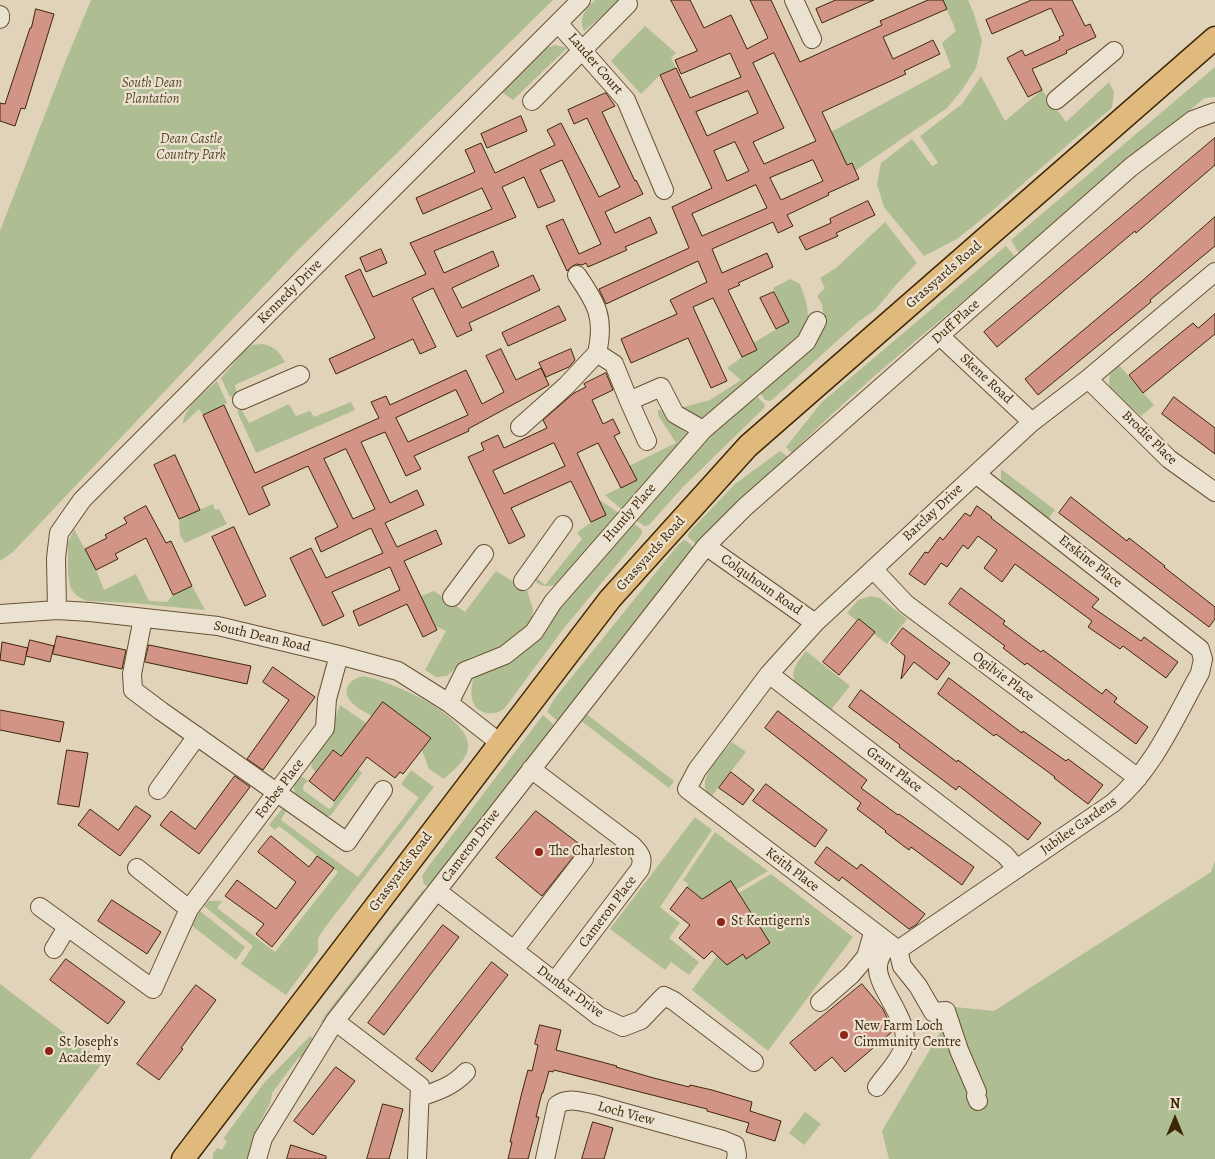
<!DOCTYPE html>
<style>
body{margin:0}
#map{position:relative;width:1215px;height:1159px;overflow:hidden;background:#e1d3ba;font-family:Alegreya,serif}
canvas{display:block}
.north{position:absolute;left:1150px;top:1094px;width:50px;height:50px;-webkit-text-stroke:4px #ece2d2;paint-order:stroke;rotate:0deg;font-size:14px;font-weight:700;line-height:20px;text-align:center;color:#3e2704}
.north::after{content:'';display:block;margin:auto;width:18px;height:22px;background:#3e2704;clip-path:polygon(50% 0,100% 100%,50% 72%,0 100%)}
</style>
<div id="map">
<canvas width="1215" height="1159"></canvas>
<div class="north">N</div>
</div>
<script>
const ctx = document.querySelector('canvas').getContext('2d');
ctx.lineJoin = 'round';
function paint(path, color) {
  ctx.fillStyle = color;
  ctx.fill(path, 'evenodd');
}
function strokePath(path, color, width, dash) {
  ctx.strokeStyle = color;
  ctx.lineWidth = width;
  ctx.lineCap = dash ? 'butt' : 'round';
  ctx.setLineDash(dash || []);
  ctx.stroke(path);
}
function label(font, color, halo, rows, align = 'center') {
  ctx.font = font + ' Alegreya,serif';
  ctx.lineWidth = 4.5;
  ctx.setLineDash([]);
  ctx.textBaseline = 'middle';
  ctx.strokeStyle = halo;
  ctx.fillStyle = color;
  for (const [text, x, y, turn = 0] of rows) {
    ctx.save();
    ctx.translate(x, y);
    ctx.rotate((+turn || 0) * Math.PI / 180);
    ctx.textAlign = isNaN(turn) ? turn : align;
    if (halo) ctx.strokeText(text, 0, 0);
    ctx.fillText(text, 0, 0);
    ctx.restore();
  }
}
paint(new Path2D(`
 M91,0H553L298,250L13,552L0,561V231L66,60Z
 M595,0H622L584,31C578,17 586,9 595,0Z
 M943,0H968L974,14L982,41L976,68L962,90L947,108L855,171L852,163L847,165L831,132L951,67L942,43L956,31Z
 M645,26L676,53L671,58L676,68L660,75L641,94L611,61Z
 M555,45L567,48L513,100L502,92L544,49Z
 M1215,67V97L1205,98L1196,105L1020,255L1011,240Z
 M981,76L1005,121L1042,90L1066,122L1109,82L1114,92L1112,108L1073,140L993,210L957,239L924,256L884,207L877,184L881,163L912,139L932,166L938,163L920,136L962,104Z
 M885,222L917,263L895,286L875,310L858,322L773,399L770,401L765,400L758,390L822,325C823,314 825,305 817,296L825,288L820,278L836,268Z
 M1006,246L1015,257C940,322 861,383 792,453L786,447L822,402Z
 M790,279L800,284L806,301L809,320L796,338L705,418L696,417L680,408L710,400L741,380L727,368L742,357L757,350L753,343L789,322L773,288Z
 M263,344C275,347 279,351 285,362L235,385L237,394L230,397L221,378L244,351L252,345Z
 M1119,365L1154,405L1141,416L1111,391L1109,386L1110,373Z
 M217,381L227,403L203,415L199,409L183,424C184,406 205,393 217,381Z
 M755,394L765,405L764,408L683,487L649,525L644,526L636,520L667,481L714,432Z
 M351,402L355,410L256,453L237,411L241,409L249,423L289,404L296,416L310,411L314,417Z
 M658,410H663L673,423L689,435L621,509L605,495L636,480L629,466L676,443L658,415Z
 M780,451L788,457L785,461L700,547L688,537V534L693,528L735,484Z
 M1001,469L1055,510L1046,521L1001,484Z
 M598,499L619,513L617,517L561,583C550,587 536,589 533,575L545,585L582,539L577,533L591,522L605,515Z
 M213,504L215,510L219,509L227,524L185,543L180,535L179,519Z
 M632,522L642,530V533L639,538L564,628L504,709C494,716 478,715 473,702C470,695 472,686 473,678L483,669L539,635L573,590Z
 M74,529L96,570L104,590L136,574L149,601L167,602L173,595L192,586L205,610L132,603L87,601L77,596L71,589L68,574V543Z
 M684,540L688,542L696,550L668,580L611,651L559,722L547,712L554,699L678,545Z
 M496,571L527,590L533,609L532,621L522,633L506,647L471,657L458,666L447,676L436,677L425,670L446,631L435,626L421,596L434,591L465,612Z
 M870,596L880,598L907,619L887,644L847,613L858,600Z
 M806,651L850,686L830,711L795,684C790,670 797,663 806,651Z
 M363,676C389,680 480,719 467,753C462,764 452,771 444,779L429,769L422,750L430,738L383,702L372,716C361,710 339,699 349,684C353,679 357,678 363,676Z
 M340,705L366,723L343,757L332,750L315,772L311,766L313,758L327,739Z
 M585,713L674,781L669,788L580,720Z
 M543,715L555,726L432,889L424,884L422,876L428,867Z
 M732,742L746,752L711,797C692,782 722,755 732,742Z
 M358,769L362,773L331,815L327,817L295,793C292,785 294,782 300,776L309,781L304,784L303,790L329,809L333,806L334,801Z
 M411,770L434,787L326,926L318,938V952L286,995L241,964L253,946L204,906L209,901H222L217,908L275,952L338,872L279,826L275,830L269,825L285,805L288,807L281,820L358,877L419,798L401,784Z
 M695,817L712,830L660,907L680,923L669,938L699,962L689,975L671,962L665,970L610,929Z
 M715,832L768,871L736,890L731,881L702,899L687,887L688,884L683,880Z
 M1215,861V1159H889L882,1131L955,1007L994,1011L1211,872Z
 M771,874L853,937L768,1051L692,990L717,956L743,954L746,959L770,943L739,893Z
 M423,890L428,895L328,1028L321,1022L325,1015Z
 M200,911L245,947L236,960L191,925Z
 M0,984L103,1062L30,1159H0Z
 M310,1036L317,1042L305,1056L299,1057L272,1093L271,1101L261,1121L256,1135L253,1159H213V1154L217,1148L222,1150L227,1141L223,1139L264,1083Z
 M805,1112L821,1124L804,1145L789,1133Z`), '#afbd92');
const building = new Path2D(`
 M671,0H690L704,28L731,15L747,49L768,38L750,0H771L800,62L882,25L880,21L928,0H943L947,9L883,37L893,59L933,40L940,54L904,71L906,74L822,112L847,165L852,163L859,179L828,193L829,195L787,215L793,226L778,233L773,222L712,249L722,273L767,253L773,267L738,283L740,285L728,290L757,350L742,357L713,298L693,307L727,381L711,388L688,338L631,363L621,339L677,314L670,300L707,282L698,261L606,304L599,289L689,248L672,207L712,188L660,75L676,68L690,98L741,77L730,53L681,74L675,60L697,51ZM774,53L816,141L764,164L753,142L784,128L753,63ZM748,91L758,113L707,136L696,112ZM735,142L749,171L727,181L714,151ZM813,160L823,181L781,200L770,178ZM756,185L767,208L702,236L692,214Z
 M836,0H874L822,23L816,9Z
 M1032,0H1072L1085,26L1090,24L1096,37L1066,51L1067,53L1032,69L1042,90L1028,97L1007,58L1022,50L1025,56L1060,40L1059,37L1064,35L1051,8L992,34L986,20Z
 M36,9L54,14L25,109L21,108L15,126L0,121V103L5,104L30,28H31Z
 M606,93L615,106L602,112L635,181L636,180L643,194L605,212L615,233L650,217L657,233L625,247L627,250L588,267L586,263L582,265L576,264L571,267L567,271L546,226L563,219L579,254L601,244L562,160L540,170L555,201L538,208L524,177L502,187L516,217L434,251L444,273L493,251L499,266L452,288L462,308L533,275L540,290L469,323L472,330L457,337L433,288L412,298L436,347L420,354L413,339L336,374L329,359L375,338L345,276L360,269L373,297L426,274L410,243L492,209L482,188L423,214L416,198L475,172L465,150L481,143L495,173L555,145L547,130L561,123L599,197L620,187L587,118L574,124L568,110Z
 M521,116L527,131L487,148L481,134Z
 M1215,138V165L1136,233L1135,231L997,347L984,332Z
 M868,201L875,215L836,233L838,236L806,250L799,237L831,223L830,219Z
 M1215,217V246L1150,300L1151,302L1038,395L1025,379L1142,281Z
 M381,249L387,263L366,272L360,258Z
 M774,292L789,322L776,329L760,298Z
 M559,306L566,320L508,346L502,333Z
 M1215,314V334L1143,393L1129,375L1193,323L1198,328Z
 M501,349L516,380L541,368L549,385L468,429L469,431L414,456L421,469L406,476L385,432L361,442L390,503L417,490L424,505L385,523L397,547L436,530L442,544L404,561L437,630L423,637L407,604L359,626L353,611L400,590L390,567L332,592L344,616L323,626L290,558L311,548L326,578L383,553L371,528L321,552L315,538L338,527L308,466L262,487L270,505L249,515L203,415L224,405L255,473L379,418L371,402L386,396L390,405L466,370L482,404L504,392L486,356ZM456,390L468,415L408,442L396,418ZM346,449L375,509L353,519L324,459Z
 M571,349L575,360L569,367L546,377L539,363Z
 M606,373L613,390L592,400L603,424L613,419L620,433L614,436L637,480L621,488L598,443L577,453L606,515L591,522L571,481L511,508L525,536L509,544L468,457L484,450L481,443L498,435L504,448L547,428L543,420L574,393L586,387L584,384ZM554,443L565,466L504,494L493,471Z
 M1174,397L1215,428V454L1162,414Z
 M175,455L200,510L179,519L154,465Z
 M1071,497L1127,541L1129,538L1165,566L1164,567L1215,607V619L1209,627L1059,513Z
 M146,506L166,543L171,541L192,586L173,595L146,538L115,554L118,559L96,570L85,549L107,538L105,535L127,523L124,518Z
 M977,506L992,517L991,518L1099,599L1092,607L1141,641L1144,637L1178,662L1166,678L1123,646L1120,649L1088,627L1092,621L1015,564L1002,582L984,568L997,550L978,536L968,549L963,545L947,567L941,563L925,585L909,574L925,552L928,553L940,537L943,540L965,513L970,516Z
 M234,527L266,596L245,606L212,537Z
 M961,588L1005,621L1003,624L1041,652L1043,650L1102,694L1106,689L1117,698L1114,702L1148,727L1136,744L1027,663L1025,665L1003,648L1005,646L949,604Z
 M859,619L875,632L839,675L823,662Z
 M903,628L950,663L937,680L914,662L901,679L905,656L891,644Z
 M57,636L126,650L122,669L53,654Z
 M30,640L54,646L50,662L26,656L24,665L0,660L2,642L28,648L26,655Z
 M149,645L251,666L247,684L145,662Z
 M273,667L315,697L263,770L247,759L289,700L263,682Z
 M949,678L1022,733L1023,731L1066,761L1068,759L1103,785L1088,804L1054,778L1055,777L996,734L994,736L938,694Z
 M861,690L957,762L958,760L1041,823L1028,840L959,786L956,790L899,747L900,745L849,707Z
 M383,702L431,738L403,774L400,772L395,778L367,757L334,801L309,781L333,750L341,756Z
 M0,710L64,722L60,742L0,730Z
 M778,711L867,780L861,788L898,815L899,814L974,867L962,885L911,847L909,850L885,832L886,831L857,809L861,803L765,728Z
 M67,750L88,753L79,807L58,804Z
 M731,772L754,790L743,805L719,788Z
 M235,776L250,787L199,854L160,825L171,811L195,829Z
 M766,784L827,830L815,847L753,801Z
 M136,806L151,816L120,856L78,825L90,809L118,830Z
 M536,811L582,846L542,896L496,858Z
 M271,836L309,867L317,856L334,868L272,947L256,934L264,924L225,896L237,880L276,909L296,882L258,852Z
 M827,847L857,869L861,864L925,914L916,925L909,929L842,877L839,881L815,863Z
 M731,881L770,943L746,959L743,954L727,965L712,951L704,959L679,938L690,925L670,909L687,887L702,899Z
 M112,900L161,932L147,954L98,921Z
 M443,925L459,937L384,1035L368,1023Z
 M66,959L125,1002L108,1024L50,980Z
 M492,962L508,975L432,1072L416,1059Z
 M862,984L883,1009L893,1031L845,1072L832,1057L815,1071L790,1043Z
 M196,985L216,1000L181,1048L183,1049L159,1080L137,1064Z
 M540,1025L561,1030L556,1050L617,1066L616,1067L650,1077L689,1087L690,1085L712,1090L752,1102L750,1111L781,1121L775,1141L746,1132L749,1123L707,1111V1109L554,1070L553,1072L549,1071L543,1093H542L536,1117H539L528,1159H508L512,1142H510L522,1092L528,1070L532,1071L538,1045L535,1044Z
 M336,1067L355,1081L313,1135L294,1121Z
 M383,1104L403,1109L389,1159H367Z
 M593,1122L613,1128L604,1159H582Z
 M291,1145L326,1156V1159H287Z`);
paint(building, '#d19487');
strokePath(building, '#3e2704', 1);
const minor = new Path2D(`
 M794,0L812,39
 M0,15V19
 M558,23L626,100L664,190
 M1056,100L1114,51
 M532,101L628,4
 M577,275C597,304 605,318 597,353
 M940,336L1032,422
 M1088,379L1169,459L1215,492
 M242,400L300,375
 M520,427L566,386L597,353L614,364L629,401
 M647,441L629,401L661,387L675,414L703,430
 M706,546L815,623
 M873,569L906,604L1138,778
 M523,581L563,525
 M452,597L484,554
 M57,610L56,558L59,533L82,500L581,0
 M0,614L57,610L90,612L218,626L339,655L398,671L449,703L500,743
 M143,618L132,674L133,690L161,711L347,842L383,790
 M769,674L1005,855L1017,869
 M449,703L465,671L505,655L534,632L553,602L703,430L806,342L817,321
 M531,769L633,846C640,853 644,858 640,869L555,981
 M158,790L197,736
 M137,868L189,909L325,728L327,699L339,655
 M437,891L599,1016L623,1027L641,1020L664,996L674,1001L754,1062
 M40,907L153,989L189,909
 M54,949L67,927
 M514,950L584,859
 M898,950L687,789L697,770L769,674L815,623L1032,422L1088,379L1215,272
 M898,950L1113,803C1153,770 1175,718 1200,673L1203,659L1200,649L976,474
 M898,950L902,966L918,986L933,1012L946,1011L959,1050L977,1092L976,1096L978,1101
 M820,1002L851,975L866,957L873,933
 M335,1021L420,1086L417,1159
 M877,1087C885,1075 898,1063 903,1049C914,1022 875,988 878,965C879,957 884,950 888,943
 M420,1097C438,1091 453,1086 466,1072
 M257,1159L263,1138L335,1021L706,546L745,507L1131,167L1193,120L1215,112
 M545,1159L557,1105C569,1097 580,1102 593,1104L723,1140L735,1145L737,1155L736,1159`);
const major = new Path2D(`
 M183,1159L610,599L748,446L1215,38`);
strokePath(minor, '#675232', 20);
strokePath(major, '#3e2704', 25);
strokePath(minor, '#ece2d2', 18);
strokePath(major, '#e0ba7d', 22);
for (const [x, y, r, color] of [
 [539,852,5,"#8f2418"],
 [721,922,5,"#8f2418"],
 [844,1035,5,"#8f2418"],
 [49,1051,5,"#8f2418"]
]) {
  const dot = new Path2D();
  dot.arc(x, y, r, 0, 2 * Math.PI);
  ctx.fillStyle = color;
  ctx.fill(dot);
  strokePath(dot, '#ece2d2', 2);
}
label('14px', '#3e2704', '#ece2d2', [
 ["Lauder Court",595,64,49],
 ["Grassyards Road",944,275,-41],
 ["Kennedy Drive",290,292,-45],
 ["Duff Place",956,322,-42],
 ["Skene Road",986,379,43],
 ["Brodie Place",1149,438,44],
 ["Huntly Place",630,513,-49],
 ["Barclay Drive",933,513,-43],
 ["Grassyards Road",651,554,-48],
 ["Erskine Place",1090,562,38],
 ["Colquhoun Road",761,585,35],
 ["South Dean Road",262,637,13],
 ["Ogilvie Place",1003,677,37],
 ["Grant Place",894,770,37],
 ["Forbes Place",280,789,-53],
 ["Jubilee Gardens",1079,826,-35],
 ["Cameron Drive",471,846,-53],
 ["Keith Place",792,870,37],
 ["Grassyards Road",401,872,-53],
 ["Cameron Place",608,912,-53],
 ["Dunbar Drive",570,992,36],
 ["Loch View",626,1114,15]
]);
label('italic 14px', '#5a4c28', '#ece2d2', [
 ["South Dean",152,84],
 ["Plantation",152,100],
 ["Dean Castle",191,140],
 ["Country Park",191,156]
]);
label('14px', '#3e2704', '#ece2d2', [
 ["The Charleston",549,852],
 ["St Kentigern's",731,922],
 ["New Farm Loch",854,1027],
 ["Cimmunity Centre",854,1043],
 ["St Joseph's",59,1043],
 ["Academy",59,1059]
], 'left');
</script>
